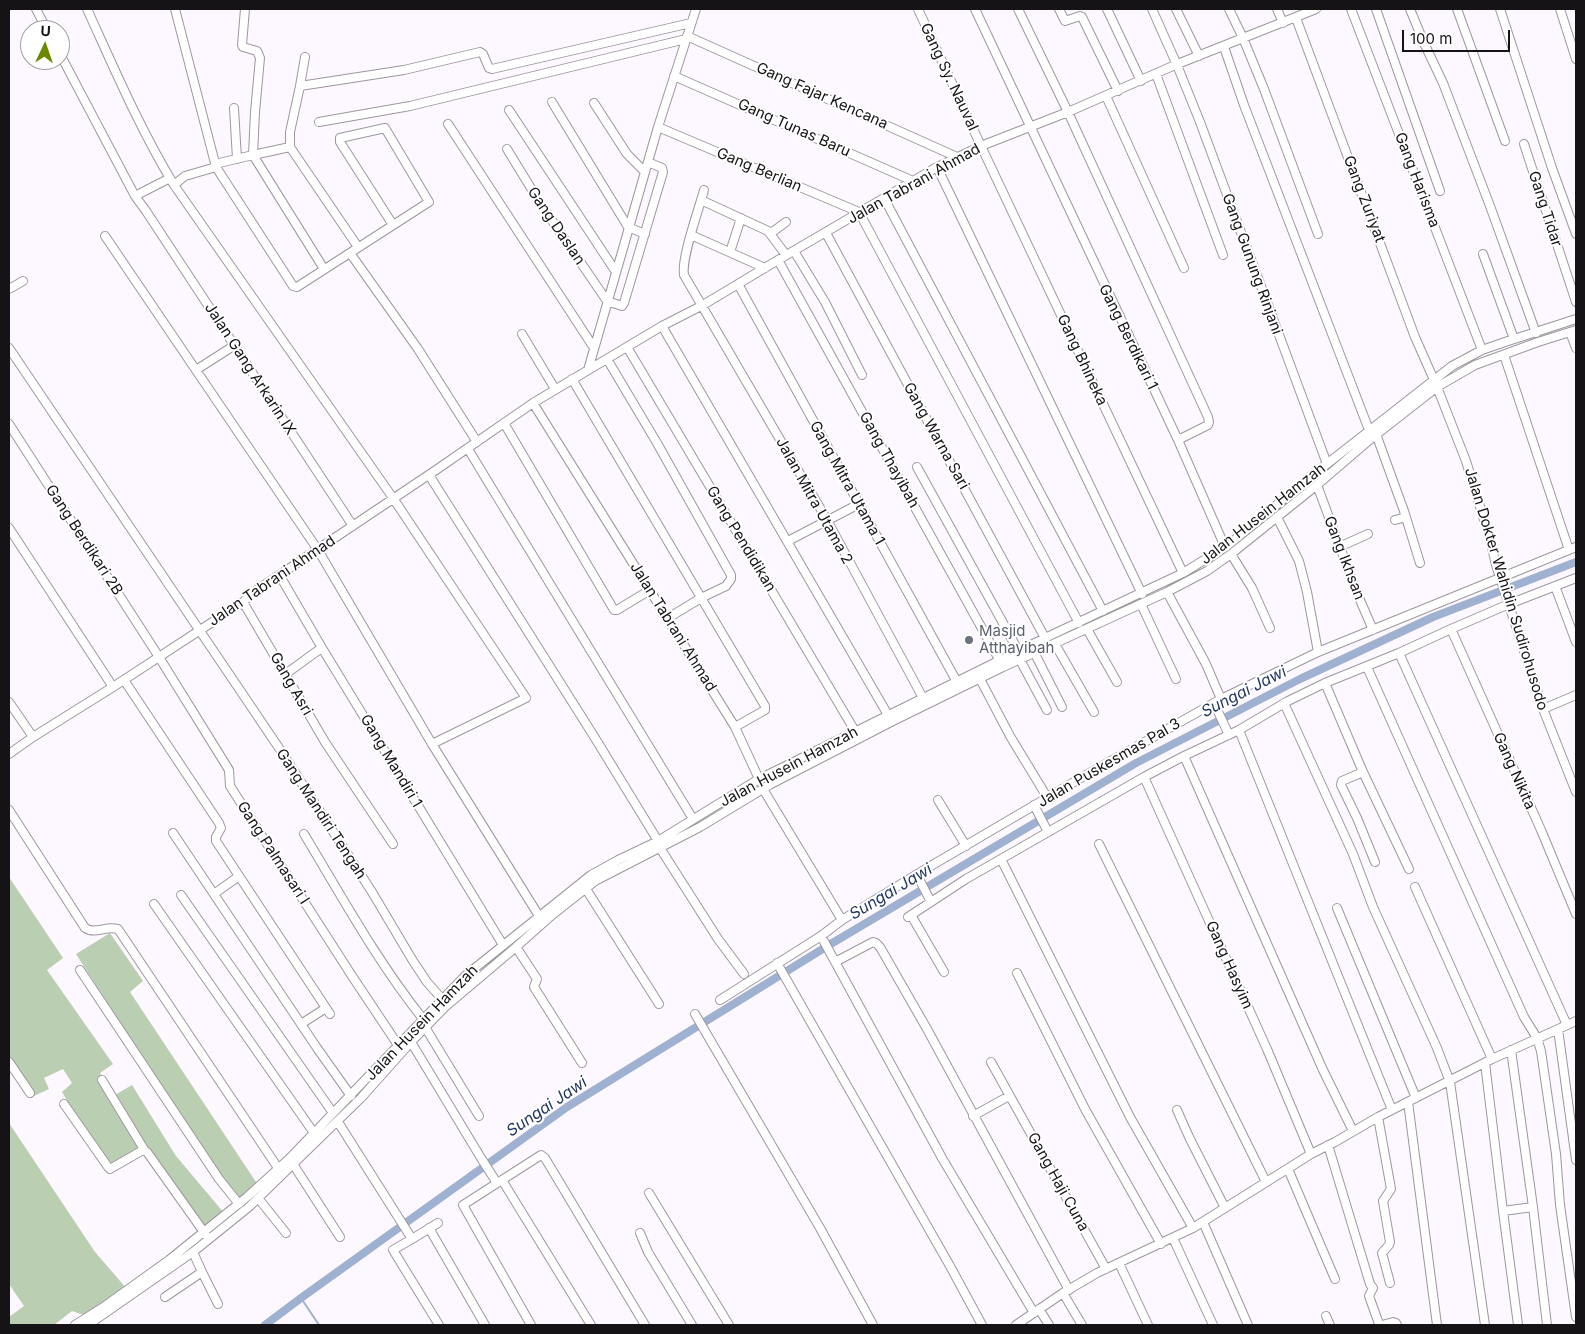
<!DOCTYPE html>
<style>
body{margin:0}
#map{position:relative;width:1585px;height:1334px;overflow:hidden;background:#fdf7ff;font-family:Inter,sans-serif}
canvas{display:block}
.frame{position:absolute;inset:0;border:10px solid #151316;pointer-events:none}
.north{position:absolute;left:20px;top:20px;width:50px;height:50px;box-sizing:border-box;background:#fff;border:1px solid #a1a1a2;border-radius:50%;rotate:3deg;font-size:14px;font-weight:700;line-height:20px;text-align:center;color:#151316}
.north::after{content:'';display:block;margin:auto;width:18px;height:22px;background:#6a8800;clip-path:polygon(50% 0,100% 100%,50% 72%,0 100%)}
.scale{position:absolute;left:1402px;top:30px;width:108px;height:22px;box-sizing:border-box;border:2px solid #151316;border-top:0;padding-left:6px;font-size:15px;line-height:18px;white-space:nowrap;color:#151316;-webkit-text-stroke:4px #fff;paint-order:stroke}
</style>
<div id="map">
<canvas width="1585" height="1334"></canvas>
<div class="frame"></div>
<div class="north">U</div>
<div class="scale">100 m</div>
</div>
<script>
const ctx = document.querySelector('canvas').getContext('2d');
ctx.lineJoin = 'round';
function paint(path, color) {
  ctx.fillStyle = color;
  ctx.fill(path, 'evenodd');
}
function strokePath(path, color, width, dash) {
  ctx.strokeStyle = color;
  ctx.lineWidth = width;
  ctx.lineCap = dash ? 'butt' : 'round';
  ctx.setLineDash(dash || []);
  ctx.stroke(path);
}
function label(font, color, halo, rows, align = 'center') {
  ctx.font = font + ' Inter,sans-serif';
  ctx.lineWidth = 4;
  ctx.setLineDash([]);
  ctx.textBaseline = 'middle';
  ctx.strokeStyle = halo;
  ctx.fillStyle = color;
  for (const [text, x, y, turn = 0] of rows) {
    ctx.save();
    ctx.translate(x, y);
    ctx.rotate((+turn || 0) * Math.PI / 180);
    ctx.textAlign = isNaN(turn) ? turn : align;
    if (halo) ctx.strokeText(text, 0, 0);
    ctx.fillText(text, 0, 0);
    ctx.restore();
  }
}
paint(new Path2D(`
 M9,877L63,958L47,970L113,1064L100,1073L115,1095L132,1085L176,1156L230,1220L208,1237L145,1148L108,1167L93,1145L62,1092L72,1083L63,1069L44,1078L49,1089L34,1096L9,1059Z
 M110,933L143,981L130,992L258,1185L237,1204L76,954Z
 M9,1123L95,1252L127,1289L84,1315L72,1311L54,1325H9V1317L24,1306L9,1284Z`), '#bacfb2');
strokePath(new Path2D(`
 M301,1298L319,1325`), '#9fb1d1', 2);
strokePath(new Path2D(`
 M265,1325L301,1298L567,1107L829,945L1136,763L1300,679L1433,617L1576,562`), '#9fb1d1', 8);
const minor = new Path2D(`
 M36,9L47,30
 M87,9C114,68 140,129 174,185L393,498L526,698L432,744
 M175,9L216,167L293,286L297,287L429,202L385,128L340,138V142L393,225
 M918,9L981,146L1183,573
 M975,9L1178,440L1225,547
 M1018,9L1068,112L1208,417L1209,422L1208,425L1178,440
 M1059,9L1065,21L1080,16L1082,17L1118,91
 M1107,9L1141,81
 M1152,9L1177,65L1200,122L1327,464
 M1176,9L1199,56
 M1229,9L1243,38L1264,89L1318,234
 M1277,9L1283,23
 M1351,9L1482,350
 M1376,9L1440,191
 M1410,9L1424,43L1443,83L1490,206L1536,333
 M1457,9L1505,141
 M1500,9L1552,168L1576,234
 M1560,9L1576,59
 M1296,18L1415,337L1434,380
 M687,36L957,157
 M1224,47L1244,105L1369,430
 M60,54L135,196L146,211L353,526
 M305,57L300,86L290,132V147L358,247
 M1156,74L1223,255
 M674,76L913,181
 M300,86L404,70L480,52L483,54L489,68L492,69L691,23
 M1106,96L1184,268
 M552,102L628,227L645,234
 M594,103L627,154L645,172
 M234,108L237,159
 M509,110L616,272
 M319,122L410,106L686,39
 M448,124L594,348
 M658,127L859,212L1079,623
 M1524,144L1576,302
 M290,147L253,155L324,269
 M507,149L540,203L607,301L622,306L624,303L663,172L662,168L648,162
 M215,164L253,155L255,112L260,58L257,51L243,47L242,45L245,9
 M937,167L1142,594
 M174,185L185,176L216,167
 M704,190C699,209 681,258 684,275L827,520L923,698
 M135,196L170,178
 M884,198L1103,611
 M701,200L768,231L786,255
 M771,233L786,222
 M826,233L1045,638
 M691,235L765,268
 M105,236L318,550L432,744L539,916
 M794,251L825,302L862,375
 M730,252L741,218
 M350,253L418,349L477,442
 M1483,254L1514,339
 M778,260L1000,661
 M738,284L957,682
 M9,289L23,281
 M662,326L888,715
 M1570,332L1576,348
 M522,334L555,389
 M627,347L855,731
 M9,348L281,751L372,892L413,961L427,982L442,999
 M1504,355L1569,550
 M607,359L657,443L731,575V579L726,586L701,598L668,618
 M196,370L235,345
 M588,370L658,127L696,9
 M572,379L765,706V710L735,727
 M1437,387L1466,461L1490,539L1496,565L1543,709L1576,792
 M533,403L735,727L759,779
 M504,423L614,610H617L650,590
 M9,424L159,657L229,770L230,786L352,976L398,1045
 M1376,434L1404,511L1420,563
 M468,449L693,819
 M917,467L1019,652
 M429,475L595,738L658,841
 M1317,485L1357,593L1373,630
 M1277,517L1299,561L1307,592L1318,652
 M1395,520L1406,517
 M9,528L113,687
 M788,541L859,504
 M1339,547L1368,534
 M1231,554L1252,588L1270,628
 M280,576L322,648L503,945
 M1555,586L1576,642
 M1167,592L1206,664L1221,699
 M243,602L325,742L393,844
 M1141,604L1176,679
 M1087,629L1117,682
 M1451,629L1541,830L1576,914
 M1055,644L1094,712
 M1033,650L1062,707
 M1399,653L1567,1025
 M1020,660L1047,710
 M1367,667L1524,1017L1537,1038L1541,1051L1556,1154L1560,1205L1576,1317
 M285,674C298,666 309,656 322,648
 M980,679L1010,736L1047,797
 M124,680L219,823L221,828L216,837V841L330,1014
 M1325,683L1363,772L1409,869
 M9,702L33,737
 M1214,703L1229,735
 M1284,703L1353,854L1373,907L1437,1048L1450,1082L1485,1325
 M1543,709L1576,695
 M1239,730L1392,1110
 M9,754L33,737L113,687L243,602L257,590L436,470L533,403L662,326L703,305L778,260L937,167L981,146L1068,112L1175,65L1316,9
 M1184,756L1323,1070L1353,1131
 M1363,772L1342,781L1341,785L1357,818L1375,862
 M1144,777L1267,1049L1311,1154
 M763,789L842,920
 M938,800L966,846
 M1034,805L1048,832
 M9,810L85,928C96,935 106,925 118,929L278,1168
 M173,833L317,1048L351,1096
 M304,834C342,897 377,961 423,1019
 M1099,844L1266,1182
 M660,848L718,939L744,974
 M917,875L931,902
 M1415,887L1492,1059
 M586,889L659,1004
 M214,894L239,876
 M181,895L333,1113
 M154,904L314,1133
 M1337,908L1416,1098
 M911,915L944,972
 M908,917L966,879L1001,859
 M821,936L942,1158L1034,1313
 M516,947L537,979L534,987L582,1063
 M835,962L873,942L876,943L880,947L927,1029L1069,1290
 M777,963L950,1266L982,1325
 M80,970L219,1179L239,1204
 M1017,973L1085,1109L1161,1244
 M720,1000L821,936L842,920L929,867L1086,775L1221,699L1318,652L1576,547
 M695,1014L820,1228L873,1325
 M301,1024L326,1008
 M425,1027L479,1116
 M1558,1029L1576,1160
 M411,1042L481,1158L497,1183
 M1511,1050L1533,1207L1547,1325
 M9,1062L30,1093
 M991,1062L1106,1269
 M1485,1063L1503,1211
 M102,1080L145,1151
 M1408,1102L1437,1325
 M64,1104L108,1167L110,1169L143,1150L147,1152L206,1235
 M1177,1110L1189,1137L1225,1208
 M973,1116L1009,1096
 M1378,1117L1391,1189L1383,1201L1390,1242L1389,1245L1382,1253L1390,1283
 M338,1122L412,1239L438,1223
 M1328,1145L1370,1284L1373,1288L1369,1296L1379,1324L1381,1325
 M293,1164L340,1237
 M1288,1169L1335,1279
 M502,1180L591,1325
 M649,1193L729,1325
 M258,1198L286,1233
 M1203,1222L1248,1325
 M429,1228L485,1325
 M1193,1228L1130,1117L1001,859L1144,777L1184,756L1239,730L1288,701L1325,683L1399,653L1451,629L1509,604L1576,578
 M640,1233L648,1252L692,1325
 M1173,1238L1213,1325
 M412,1239L393,1250L439,1325
 M1119,1263L1148,1325
 M202,1272L218,1304
 M1063,1293L1082,1325
 M165,1297L202,1272L193,1252
 M1039,1309L1049,1325
 M1326,1316L1330,1325
 M75,1325L102,1308L169,1260L247,1197L289,1159L465,976L591,875L618,860L658,841L759,779L1045,638L1183,573L1227,546L1309,478L1452,366L1482,350L1505,342L1576,319
 M88,1325L193,1252L250,1206L361,1098L411,1042L445,1007L516,947L552,915L595,881L700,827L771,784L893,721L1003,667L1167,592L1207,571L1231,554L1317,485L1373,437L1437,387L1475,365L1538,342L1576,330
 M531,1325L463,1205L541,1155L545,1158L645,1325
 M1016,1325L1063,1293L1097,1273L1193,1228L1311,1154L1335,1142L1378,1117L1492,1059L1576,1021
 M1382,1325L1393,1322L1396,1323L1397,1325
 M1518,1325L1503,1211L1533,1207`);
strokePath(minor, '#9d979e', 10);
strokePath(minor, '#fff', 8);
for (const [x, y, r, color] of [
 [969,640,5,"#6b7280"]
]) {
  const dot = new Path2D();
  dot.arc(x, y, r, 0, 2 * Math.PI);
  ctx.fillStyle = color;
  ctx.fill(dot);
  strokePath(dot, '#fff', 2);
}
label('15px', '#151316', '#fff', [
 ["Gang Sy. Nauval",949,77,65],
 ["Gang Fajar Kencana",822,96,24],
 ["Gang Tunas Baru",794,128,24],
 ["Gang Berlian",759,170,23],
 ["Gang Harisma",1417,180,69],
 ["Jalan Tabrani Ahmad",914,184,-29],
 ["Gang Zuriyat",1364,199,69],
 ["Gang Tidar",1545,209,72],
 ["Gang Daslan",556,226,56],
 ["Gang Gunung Rinjani",1252,264,70],
 ["Gang Berdikari 1",1128,337,64],
 ["Gang Bhineka",1082,360,65],
 ["Jalan Gang Arkarin IX",250,369,57],
 ["Gang Warna Sari",936,436,61],
 ["Gang Thayibah",889,460,61],
 ["Gang Mitra Utama 1",847,483,61],
 ["Jalan Mitra Utama 2",814,501,61],
 ["Jalan Husein Hamzah",1263,514,-38],
 ["Gang Pendidikan",741,539,59],
 ["Gang Berdikari 2B",84,540,57],
 ["Gang Ikhsan",1344,558,69],
 ["Jalan Tabrani Ahmad",272,581,-34],
 ["Jalan Dokter Wahidin Sudirohusodo",1506,589,73],
 ["Jalan Tabrani Ahmad",673,627,58],
 ["Gang Asri",291,684,60],
 ["Gang Mandiri 1",391,761,59],
 ["Jalan Puskesmas Pal 3",1109,763,-30],
 ["Jalan Husein Hamzah",789,767,-28],
 ["Gang Nikita",1514,771,66],
 ["Gang Mandiri Tengah",321,814,57],
 ["Gang Palmasari I",273,853,57],
 ["Gang Hasyim",1229,965,66],
 ["Jalan Husein Hamzah",422,1023,-46],
 ["Gang Haji Cuna",1058,1182,61]
]);
label('15px', '#5b616d', '#fff', [
 ["Masjid",979,631],
 ["Atthayibah",979,648]
], 'left');
label('italic 16px', '#223863', '#fff', [
 ["Sungai Jawi",1244,692,-27],
 ["Sungai Jawi",891,892,-31],
 ["Sungai Jawi",547,1107,-34]
]);
</script>
